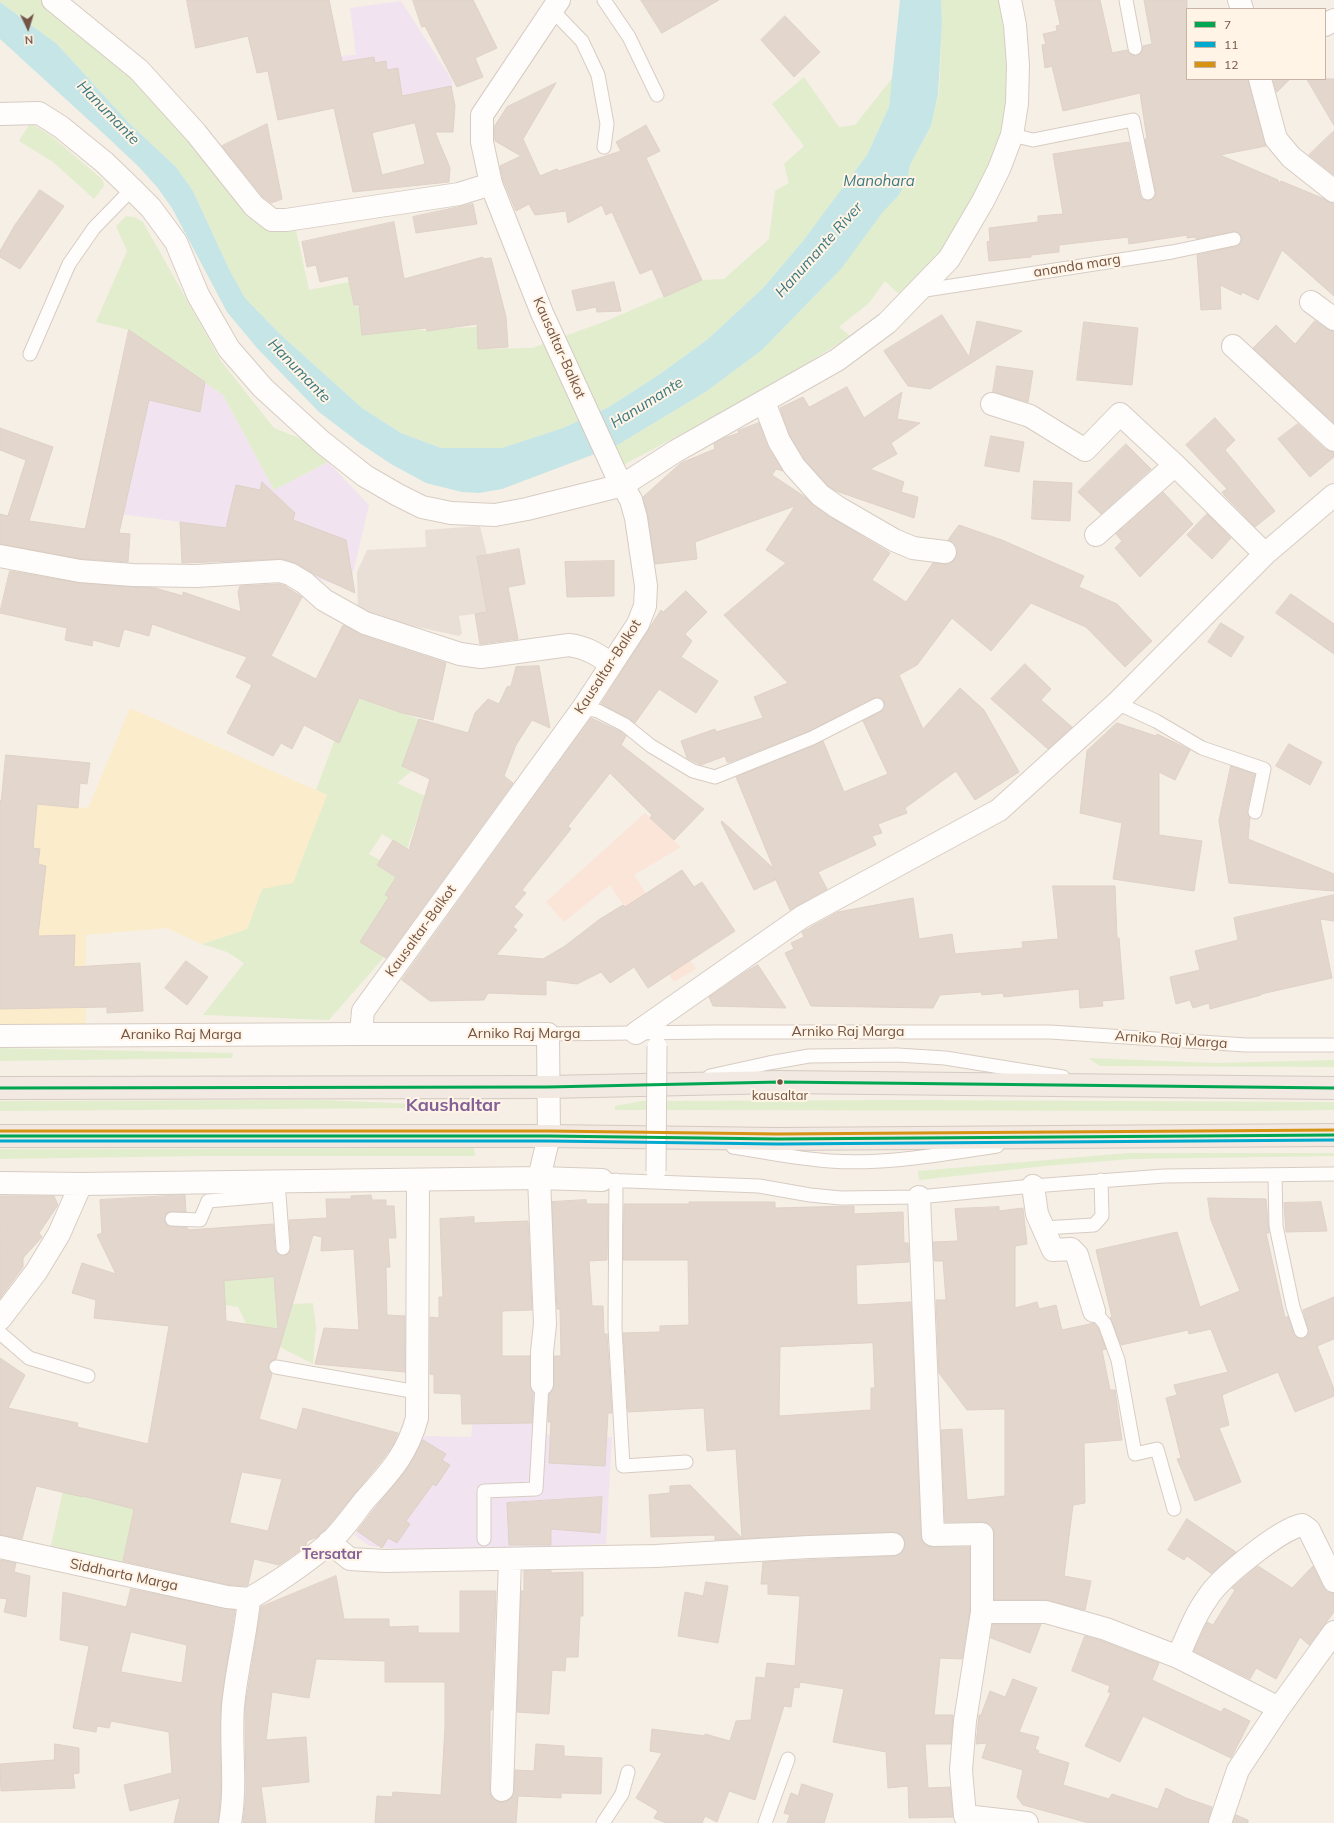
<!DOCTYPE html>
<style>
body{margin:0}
#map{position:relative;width:1334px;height:1823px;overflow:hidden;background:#f6efe5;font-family:Mulish,sans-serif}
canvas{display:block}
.legend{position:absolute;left:1186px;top:8px;width:140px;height:72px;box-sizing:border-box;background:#fff4e5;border:1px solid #c7b4a5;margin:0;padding:5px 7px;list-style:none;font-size:12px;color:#745445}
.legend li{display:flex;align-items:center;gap:8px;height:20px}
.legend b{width:20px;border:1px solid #c7b4a5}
.north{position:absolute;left:8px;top:8px;width:40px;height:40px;-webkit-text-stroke:3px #fff4e5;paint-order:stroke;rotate:176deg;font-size:11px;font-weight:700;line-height:16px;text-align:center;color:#745445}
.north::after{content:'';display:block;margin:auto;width:14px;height:18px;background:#745445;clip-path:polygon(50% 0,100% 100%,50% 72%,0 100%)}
</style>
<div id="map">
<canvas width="1334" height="1823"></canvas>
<ul class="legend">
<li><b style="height:5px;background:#00a651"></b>7</li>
<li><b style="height:5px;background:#00a9ce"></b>11</li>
<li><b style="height:5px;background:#d69211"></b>12</li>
</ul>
<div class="north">N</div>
</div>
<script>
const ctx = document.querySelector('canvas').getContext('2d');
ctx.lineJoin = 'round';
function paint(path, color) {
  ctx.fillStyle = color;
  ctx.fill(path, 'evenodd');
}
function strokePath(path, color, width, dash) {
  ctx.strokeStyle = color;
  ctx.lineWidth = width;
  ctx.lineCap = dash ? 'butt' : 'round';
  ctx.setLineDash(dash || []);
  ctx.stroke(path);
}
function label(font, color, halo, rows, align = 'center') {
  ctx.font = font + ' Mulish,sans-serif';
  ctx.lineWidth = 4;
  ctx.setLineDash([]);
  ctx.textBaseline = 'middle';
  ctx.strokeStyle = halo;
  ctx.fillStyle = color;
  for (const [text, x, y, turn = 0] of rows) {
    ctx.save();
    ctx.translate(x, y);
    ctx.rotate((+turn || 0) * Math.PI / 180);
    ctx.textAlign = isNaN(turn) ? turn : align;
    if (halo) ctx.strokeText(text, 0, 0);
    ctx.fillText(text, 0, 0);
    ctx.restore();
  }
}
paint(new Path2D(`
 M645,813L681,847L634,875L696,969L674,982L610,885L564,922L546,902Z`), '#fbe5d9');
paint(new Path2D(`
 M480,526L487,555L477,557L487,612L459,616L462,633L459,636L358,614L357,572L367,550L426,547L425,530Z`), '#e9dfd6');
paint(new Path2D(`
 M401,1L452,80V100L345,114L333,56L356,55L350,8Z
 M129,330L223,395L274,490L328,462L369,505L349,590L311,576L284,561L231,568L222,562L219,527L89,510Z
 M490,1384H549L546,1434L612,1437L606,1544L468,1552L459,1548L396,1549L370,1546L354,1535L402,1470L425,1436L471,1437L475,1403Z`), '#f1e4f0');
paint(new Path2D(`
 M0,0H48L120,62L264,229L282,231L296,230L309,290L349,282L354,305L359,308L363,335L417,329L427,331L451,328L477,327L478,349L532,348L606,321L702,280L724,279L769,239L775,191L789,183L784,164L804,146L772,104L804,77L839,127L855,125L893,77L889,107L867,155L835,199L803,241L763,288L708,339L660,374L609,407L563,428L502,448H441L401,433L362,408L281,335L245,298L229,269L193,191L176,167L129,123L57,44L0,2Z
 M941,0H1000C1004,36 1010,76 1005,112C998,156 970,211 943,247C931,264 914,278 899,294L885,281L869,303L839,327L850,336C777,384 700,424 623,465L616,446L707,391L762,350L841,269L882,212L898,196L907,181L910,165L931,126L939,91L942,23Z
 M30,123L50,135L103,180L104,186L94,199L53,162L19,141Z
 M126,216L134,217L143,222L221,361L274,428L314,444L328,462L274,490L223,395L129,330L96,322L127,251L116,226Z
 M351,696L419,719L402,766L412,771L397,783L425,796L407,849L382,834L369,854L380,860L377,865L396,877L386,895L416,913L384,957L329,1020L203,1015L244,963L227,952L202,944L247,929L262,889L327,795L316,790Z
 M0,1048L233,1053L232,1058L0,1061Z
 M1088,1058L1216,1063L1334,1060V1067L1100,1066Z
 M324,1100L416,1104V1108L0,1111V1101Z
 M910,1100L1334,1102V1110L1255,1111L615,1110V1106L642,1101Z
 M474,1148L475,1156H201L0,1159V1149Z
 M1128,1153H1334V1156L1131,1159L1045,1166L919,1180L918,1171Z
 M274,1277L276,1305L313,1303L316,1328L313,1364L280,1347L283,1331L247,1325L238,1307L225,1305L224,1281Z
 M141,1472L123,1563L50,1550L66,1477Z`), '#e2edce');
paint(new Path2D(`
 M130,708L327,795L293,883L262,889L247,929L202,944L166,928L86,935V1029L0,1026V800L88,808Z`), '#fbedcb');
paint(new Path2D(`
 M900,0H941L942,23L938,94L931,126L910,165L907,181L898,196L882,213L841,269L762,350L707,391L616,446L502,489L479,493L462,492L426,483L391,464L361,444L319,412L257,348L227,312L172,208L157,187L139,167L104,134L0,39V2L57,44L129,123L176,167L193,191L229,269L245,298L281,335L362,408L401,433L441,448H502L563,428L609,407L660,374L708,339L763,288L803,241L867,155L889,107Z`), '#c6e5e6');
const building = new Path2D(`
 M187,0H329L342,62L374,57L375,63L386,61L387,70L398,68L402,96L451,86L455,106L453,132H435L450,168L449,182L353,192L334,108L278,120L268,71L257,73L248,36L196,48ZM415,123L425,164L382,175L372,133Z
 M413,0H473L497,48L475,58L483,77L457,87L425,26L422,27Z
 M641,0H719L662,33Z
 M1055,0H1100L1112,53L1127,50L1129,53L1136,56L1142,51L1143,46L1152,44L1144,0H1187V79H1248L1266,146L1220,155L1278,180L1279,183L1281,181L1334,203V296L1282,250L1258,300L1242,292L1241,295L1220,285L1221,309L1201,310L1197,255L1239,245L1242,238L1236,231L1196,239V237L1187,238V235L1129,244L1128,237L1059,245V252L1031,255V257L989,261L987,242L990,241L989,228L1038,222V216L1063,214L1053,154L1129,142L1140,195L1142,199L1149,201L1156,195L1145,139H1147L1140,93L1063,111L1052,66L1045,68L1042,45L1046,44L1043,34L1057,31L1056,26L1060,25Z
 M785,16L820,52L794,77L761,40Z
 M1273,79H1290L1277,92Z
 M1307,79H1334V125Z
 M556,83L523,139L540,176L557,169L559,171L621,151L616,142L646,125L660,151L646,158L702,280L664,297L652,269L640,274L612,212L606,215L602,205L568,223L566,211L535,215L529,204L516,211L503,180L500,166L521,156L495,141L494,127L507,107Z
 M267,124L282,199L271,203L263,197L222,146Z
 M1334,131V175L1309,155Z
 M40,190L64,206L20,269L0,257V251L15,225Z
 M473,204L477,224L416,233L413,217Z
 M394,222L404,279L483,257V259L491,258L506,317L508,347L478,349L477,324L427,331L426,328L362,335L359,305H354L348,276L320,282L316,265L307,267L302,242Z
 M614,282L621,311L597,312L596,307L577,311L572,291Z
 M942,315L969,357L977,321L1022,331L930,389L908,386L884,351Z
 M1315,321L1327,329L1334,331V423L1253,348L1276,325L1295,344Z
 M1084,322L1138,328L1132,385L1077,380Z
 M129,330L205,382L200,412L149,400L119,533L130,534L128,562L82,559L0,544V514L8,516L26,460L0,450V428L53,447L29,521L85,529Z
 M997,366L1033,371L1028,402L993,392Z
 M847,387L864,418L902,392L897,419L920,423L891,443L897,454L870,469L904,482L901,492L918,497L914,518L836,491L828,486L804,459L790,436L780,408L803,397L809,407Z
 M1215,418L1235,440L1225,450L1275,511L1255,527L1224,495L1222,492L1227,489L1186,445Z
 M759,423L768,447L783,471L776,469L772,475L805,497L813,505L830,517L890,553L872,580L906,602L933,563L949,564L955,559L957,553V548L953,542L948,540L959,525L1002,540L1084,576L1079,587L1117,604L1152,641L1125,667L1086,627L1031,603L991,651L952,618L917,665L899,675L923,729L960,688L984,710L1019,772L975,800L956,771L905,808L907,813L878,824L882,833L872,836L876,845L818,872L827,889L790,910L775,878V880L754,890L721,822L722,821L774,869L736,777L823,741L844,792L888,774L863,721L883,710L884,702L881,698H873L809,731L730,762H727L725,756L701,765L687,758L681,741L715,729L716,732L763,718L754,697L788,683L724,615L786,563L766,550L795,506L695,542L697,559L655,564L648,516L643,497L681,463L715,449L714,444L724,438L739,433L738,431Z
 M1298,424L1325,449L1334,452V457L1310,477L1278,439Z
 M991,436L1024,442L1019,472L985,466Z
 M1126,444L1151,469L1101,514L1078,492Z
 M1034,481L1072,483L1070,521L1032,519Z
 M262,482L295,513L293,520L346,540L355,593L314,574L296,563L283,559L182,563L180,522L226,528L236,485L260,490Z
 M1163,492L1193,524L1140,577L1115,548L1122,541L1116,534Z
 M1207,514L1231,538L1212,559L1187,535Z
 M519,549L525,584L508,587L518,639L480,644L475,614L487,612L477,557Z
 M614,561V596L567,597L565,562Z
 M10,571L79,583L155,588L183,596V592L241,612L238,592L240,586L279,584L285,586L302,597L271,656L316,679L343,625L361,635L446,663L433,720L402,713L359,698L339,743L304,725L292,749L281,743L273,756L227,733L252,685L236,677L247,657L152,624L149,636L124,629L119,647L93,640L92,646L65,640L67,628L0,613Z
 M686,591L707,612L685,634L692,641L681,657L718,681L696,713L659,689L635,723L601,704L661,610L663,612Z
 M1291,594L1334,624V654L1276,613Z
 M1221,623L1244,637L1231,657L1208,642Z
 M1025,664L1051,689L1041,700L1072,727L1048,749L991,699Z
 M539,666L550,728L532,720L516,745L504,776L513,783L386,958L360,942L389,897L385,895L396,877L377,865L393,840L409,850L430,779L402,766L419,719L468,733L475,713L488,699L499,704L507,687L511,686L516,667Z
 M591,718L621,732L626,736L621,745L704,809L674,840L650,818L652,815L610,773L568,826L571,829L522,890L526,893L514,907L523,915L513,927L517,930L496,955L543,959L565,946L600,919L623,905L625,907L682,870L694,887L702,882L735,931L648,988L634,967L610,983L601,972L577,984L546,980V995L488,993L484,1000L430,1001L402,980Z
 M1117,723L1156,736L1157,734L1190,750L1175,780L1159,772V835L1202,841L1194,891L1113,879L1122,823L1080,813L1087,751Z
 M1289,744L1322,762L1310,785L1276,766Z
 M6,755L90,763L87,784L80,783L78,808L37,804L33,848L40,849L38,864L46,866L38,936L75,935L74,967L140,963L143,1011L107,1013V1007L0,1009V800L1,801Z
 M1231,766L1255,774L1247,810L1250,818L1248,839L1334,874V891L1229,883L1219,821Z
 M1053,886H1115L1117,938H1119L1124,999L1102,1001L1103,1006L1080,1008L1079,989L1004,997L1003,993L982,995L981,992L940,995L933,1008L811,1006L785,953L794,949L791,943L804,937L802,932L838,912L913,898L919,939L952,934L955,954L1023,948L1022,942L1058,939Z
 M1334,895V921L1320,919L1332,978L1261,994V995L1210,1009L1209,1003L1193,1008L1190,1000L1176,1004L1170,977L1200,970L1195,951L1238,940L1234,918Z
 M186,961L208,977L187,1005L165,988Z
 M758,965L786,1008L713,1006L709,997L747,971Z
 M185,1195L186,1212H168L164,1219L168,1226L188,1228V1230L273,1224L275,1249L277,1253L283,1256L288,1254L291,1248L289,1220L327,1218L326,1199H351V1196L371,1195L372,1200H386V1206H394L396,1238H388L390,1267H386L387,1315L405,1316V1372L315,1364L324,1328L359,1330L354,1249L321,1251L322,1237L313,1235L276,1359L270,1362L268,1365L269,1370L272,1374L259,1419L297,1430L303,1408L398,1433L392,1447L379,1464L325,1530L317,1537L307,1541L306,1546L279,1565L254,1559L248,1585L246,1586L229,1585L123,1561L134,1509L83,1496V1497L36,1486L22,1539L0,1535V1358L25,1375L8,1408L78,1423L77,1427L148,1444L169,1326L94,1318L96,1300L72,1293L82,1263L116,1274L97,1235L102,1233L100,1200ZM274,1277L278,1329L226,1321L224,1281ZM242,1472L282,1479L268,1531L230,1523Z
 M0,1196H54L58,1205L39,1233L42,1237L23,1258V1267L0,1298Z
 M1208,1198L1266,1199L1269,1233H1266L1285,1318L1288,1316L1296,1337L1304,1338L1309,1333L1303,1310L1334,1297V1339L1317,1346L1334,1389V1396L1295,1412L1278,1372L1222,1395L1229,1425L1219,1428L1241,1482L1195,1501L1177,1459L1181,1458L1166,1398L1177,1395L1174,1385L1228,1372L1219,1350L1211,1329L1189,1334L1188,1330L1121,1345L1110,1318L1112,1317L1096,1250L1177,1232L1200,1307L1240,1291L1211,1220Z
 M586,1200L587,1204H608L607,1260L589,1261L592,1306H603L604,1334H607L612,1413H608L605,1466L549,1463L551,1422H548L549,1394L553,1390L554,1384V1356H561L560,1309H557L552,1202Z
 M689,1202H775V1208L854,1206V1214L903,1212L904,1243H908L909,1262L856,1265L857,1305L911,1302L921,1536L923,1542L927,1546L933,1547H970V1611L962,1659L940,1658L934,1715H953L951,1744H925L928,1788L950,1787L953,1817L909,1818L908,1786L888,1788L886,1752L833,1742L844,1689L800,1682L799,1688L794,1687L791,1707L784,1706L755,1800L729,1791L717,1822L705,1816L702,1823H666L654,1818L658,1811L636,1798L662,1753L650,1751L652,1729L705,1736V1734L730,1741L736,1721L751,1720L756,1677L765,1678L767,1663L795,1666L800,1596L768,1594V1584H761L763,1562L893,1556L900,1554L904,1549L905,1544L903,1537L898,1533L893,1532L715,1540V1535L651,1537L649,1495L670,1493V1486L690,1485L742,1538L736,1449L707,1451L704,1408L628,1412L623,1333L660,1332V1326L689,1325L688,1260H623L624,1204H690ZM873,1343L875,1388H871V1410L779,1416L780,1347Z
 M1321,1202L1327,1231L1286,1232L1284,1203Z
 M999,1207V1211L1023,1208L1027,1244L1015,1246V1308L1037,1302L1039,1309L1056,1305L1062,1330L1094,1323L1098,1328L1106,1349L1102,1350L1110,1390H1115L1122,1440L1084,1443L1085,1503L1073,1505L1064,1576L1091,1581L1085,1610L1046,1600H994V1534L993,1527L988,1523L982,1522H945L941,1430L962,1429L967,1500L1005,1496V1409L967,1410L939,1373L936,1300H946L943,1261H934L933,1242L958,1241L955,1209Z
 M474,1217V1223L528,1221L532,1310L502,1311V1356H530V1384L533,1393L532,1423L462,1424L461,1394L434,1393V1375L430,1374V1317L439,1318V1297H443L440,1219Z
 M423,1440L446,1454L442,1460L450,1465L436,1486L433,1484L406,1521L410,1524L397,1543L388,1538L382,1548L357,1531L406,1470Z
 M602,1497L600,1533L551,1529V1545H509L507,1503Z
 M1187,1519L1236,1552L1212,1574L1187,1556L1184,1560L1168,1550Z
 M0,1560L16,1563L14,1572L30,1576L26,1617L4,1612L7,1599L0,1598Z
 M1258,1566L1292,1588L1313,1566L1323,1587L1327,1592L1334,1593V1612L1309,1645L1300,1637L1276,1679L1256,1668L1250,1679L1194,1651L1207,1622L1213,1625L1235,1590L1232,1588Z
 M551,1570V1573L583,1572V1616H580L578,1657H566L565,1671L552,1670L549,1714L517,1712L521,1591H524V1571Z
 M336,1576L344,1619H389V1627L418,1626V1633H460V1591H496L492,1710H490V1790L491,1796L495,1800L501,1802L508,1801L512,1797L514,1790L515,1770L534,1771L536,1744L564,1746V1756L602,1758L601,1794L561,1793V1798L518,1796L516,1823H375L377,1796L392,1797L393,1792L441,1795L445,1728V1682H385V1661L316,1659L309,1698L272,1692L266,1740L306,1737L309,1782L261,1787L266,1823H243L246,1794L245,1708L261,1607Z
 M706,1582L728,1586L718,1643L678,1636L685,1592L703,1596Z
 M131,1589L235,1610L221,1706V1793L218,1823H174L180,1798L130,1811L124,1785L172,1773L169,1732L111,1721L109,1728L97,1726L96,1732L73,1728L89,1646L60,1640L63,1592L126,1607ZM131,1632L187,1645L182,1683L121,1672Z
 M993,1624H1041L1030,1653L991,1638Z
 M1085,1636L1102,1641L1159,1663L1152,1680L1221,1712L1224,1708L1250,1721L1231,1758L1143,1716L1120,1762L1085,1746L1111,1693L1108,1692L1110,1686L1072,1671Z
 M1013,1679L1037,1688L1019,1732L1039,1737L1035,1749L1039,1751L1038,1753L1069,1763L1063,1785L1109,1799L1112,1794L1158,1809L1166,1788L1186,1798L1212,1807L1208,1823H1089L1023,1805L1017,1797L1023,1770L982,1758L987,1743L976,1744L979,1715H981L990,1691L1005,1697Z
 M55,1744L79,1748V1773L73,1774L75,1788L1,1791L0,1764L54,1760Z
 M802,1784L833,1794L824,1823H787L790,1815L784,1813L791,1793L798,1796Z
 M1236,1815L1248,1820V1823H1233Z`);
paint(building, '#e2d6cd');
strokePath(building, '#dfd1c7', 1);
const service = new Path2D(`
 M604,0L629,37L657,95
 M1126,0L1135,48
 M552,10L582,41L598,75L607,124L604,147
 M1012,135L1033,140L1133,120L1148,193
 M919,291L1172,252L1234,239
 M30,354L69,264L94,228L132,189
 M1117,703L1156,721L1202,748L1264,769L1255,812
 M583,708L598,711L625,725L651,746L693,771L715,777L812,738L877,705
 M548,1034L714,1032H1050L1246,1045H1334
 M710,1076L769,1063L809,1056L897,1055L945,1058L1063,1077
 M733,1147C765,1152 798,1159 830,1161C886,1165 942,1154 997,1146
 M1275,1175L1276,1226L1293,1307L1301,1331
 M602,1180L759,1186L810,1195L841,1198L919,1197L1033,1186L1164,1176L1334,1174
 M616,1180L615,1328L623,1466L686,1462
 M279,1195L283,1248
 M172,1219L200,1220L208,1201L279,1195L278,1182
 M1043,1228L1094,1225L1102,1216L1101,1180
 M1094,1311L1105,1324L1118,1360L1135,1454L1157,1449L1174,1509
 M0,1333L29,1358L88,1376
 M276,1367L417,1392
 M484,1539V1491L536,1489L542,1384
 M603,1823L622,1794L628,1772
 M765,1823L788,1759`);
const minor = new Path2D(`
 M53,0L139,70L196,133L254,206L272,220H286L459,194L491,184
 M1239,0L1242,9
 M1325,25L1334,20
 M1260,79L1276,139L1291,157L1334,191
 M0,114L39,113L61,127L104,162L132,189L151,208L176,242L198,295L229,349L263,388L322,442L365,476L398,495L422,507L451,513L495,515L527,509L623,485L676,451L837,360L887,323L949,259L983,201L999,169L1012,135L1017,103L1018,65L1015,25L1010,0
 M1311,302L1334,319
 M1233,346L1334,440
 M764,402L779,441L794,466L820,495L837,507L894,540L913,548L945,552
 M992,404L1030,416L1085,450L1120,414L1175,465
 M1096,535L1175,465L1265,554
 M0,556L80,571L133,575L196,576L280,571L290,574L305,583L324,600L365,623L460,654L481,657L569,645C586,647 597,654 611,664
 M636,1033L802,917L999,810L1117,703L1265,554L1334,495
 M0,1036L361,1034
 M0,1183L81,1184L539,1178L602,1180
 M1033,1186L1037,1214L1053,1250L1071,1249L1077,1255L1094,1311
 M919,1197L933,1535L982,1534V1612L965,1721L961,1770L965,1816L1027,1823
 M0,1319L36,1272L59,1234L81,1184
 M542,1384V1352L545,1324L539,1178L549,1136
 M329,1542L350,1559L385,1561L656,1556L809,1547L893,1544
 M0,1547L227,1597L249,1599
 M249,1599C276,1583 305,1564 329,1543C342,1531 353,1515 364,1501C389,1473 407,1455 417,1418L418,1180
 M982,1612H1046L1106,1629L1178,1657L1279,1708
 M1178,1657C1187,1636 1195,1615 1208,1597C1220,1578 1280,1529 1302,1525L1309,1530L1334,1581
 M502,1790L510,1560
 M230,1823C237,1784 230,1746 233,1707C236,1671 246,1635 249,1599
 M1220,1823L1238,1770L1279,1708L1334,1632`);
const secondary = new Path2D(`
 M549,1136L548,1034H361L363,1011L583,708L638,624L645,606L646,586L636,518L631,500L615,472L542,313L491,184L482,142V115L559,0`);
const trunk = new Path2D(`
 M0,1088L548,1087L780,1082L1334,1088
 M0,1136H549L778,1139L1334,1135`);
strokePath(service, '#d7ccc3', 15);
strokePath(minor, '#d7ccc3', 24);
strokePath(secondary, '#d6cbc2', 24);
strokePath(trunk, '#d5cac2', 24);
strokePath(service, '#fefdfb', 13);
strokePath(minor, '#fefdfb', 22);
strokePath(secondary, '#fefdfb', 22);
strokePath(trunk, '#f1e9e2', 22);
const pedestrianBridge = new Path2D(`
 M656,1171L657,1046`);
strokePath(pedestrianBridge, '#d7ccc3', 21, []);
strokePath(pedestrianBridge, '#fefdfb', 19);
strokePath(new Path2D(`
 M0,1088L548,1087L780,1082L1334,1088
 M0,1136H549L778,1139L1334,1135`), '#00a651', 3);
strokePath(new Path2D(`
 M0,1141H549L778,1144L1334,1140`), '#00a9ce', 3);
strokePath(new Path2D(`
 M0,1131H549L778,1134L1334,1130`), '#d69211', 3);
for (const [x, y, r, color] of [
 [780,1082,3.5,"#745445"]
]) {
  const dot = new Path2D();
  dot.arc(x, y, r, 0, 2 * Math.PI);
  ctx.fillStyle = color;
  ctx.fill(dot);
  strokePath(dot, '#fff4e5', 1.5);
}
label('13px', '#745445', '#fff4e5', [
 ["kausaltar",780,1096]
]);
label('14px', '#745445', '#fff4e5', [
 ["ananda marg",1077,266,-9],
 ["Kausaltar-Balkot",559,348,66],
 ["Kausaltar-Balkot",608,667,-57],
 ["Kausaltar-Balkot",421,931,-54],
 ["Arniko Raj Marga",848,1032],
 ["Arniko Raj Marga",524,1034],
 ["Araniko Raj Marga",181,1035],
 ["Arniko Raj Marga",1171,1040,4],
 ["Siddharta Marga",124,1575,12]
]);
label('italic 15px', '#3b7982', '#fff4e5', [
 ["Hanumante",108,113,46],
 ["Manohara",879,181],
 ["Hanumante River",819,250,-48],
 ["Hanumante",299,371,46],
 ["Hanumante",647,403,-32]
]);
label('bold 15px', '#836098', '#fff4e5', [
 ["Tersatar",332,1554]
]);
label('bold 18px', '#836098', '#fff4e5', [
 ["Kaushaltar",453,1106]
]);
</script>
